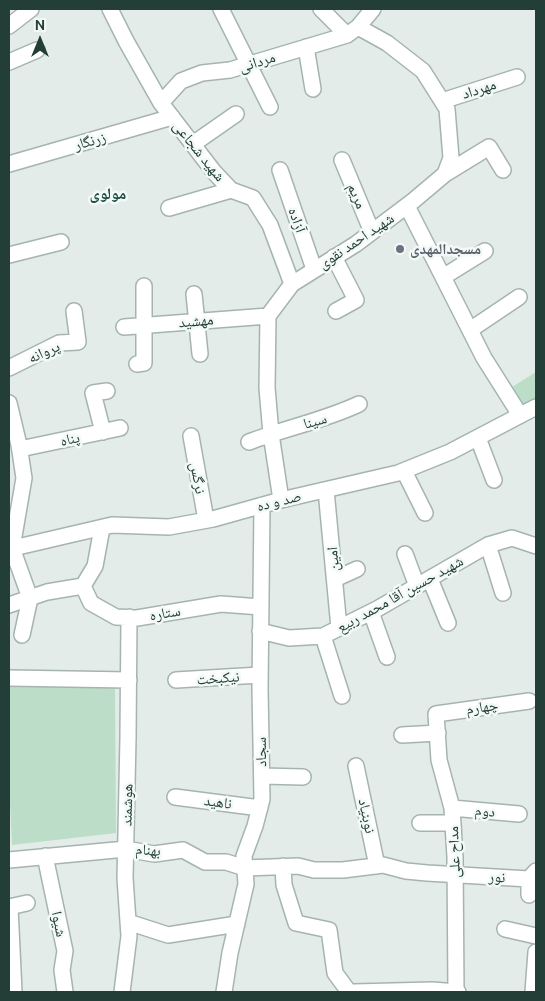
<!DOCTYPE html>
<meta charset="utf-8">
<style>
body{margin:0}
#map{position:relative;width:545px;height:1001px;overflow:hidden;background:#e3ece8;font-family:Ubuntu,sans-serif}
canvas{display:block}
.frame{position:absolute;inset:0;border:10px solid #233d37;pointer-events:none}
.north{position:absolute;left:15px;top:15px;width:50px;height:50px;-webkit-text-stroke:4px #f3f9f6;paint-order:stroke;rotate:0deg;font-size:14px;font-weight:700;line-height:20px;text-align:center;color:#233d37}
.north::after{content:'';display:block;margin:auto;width:18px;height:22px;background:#233d37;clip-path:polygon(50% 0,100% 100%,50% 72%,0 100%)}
</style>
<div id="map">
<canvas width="545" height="1001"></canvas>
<div class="frame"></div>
<div class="north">N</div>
</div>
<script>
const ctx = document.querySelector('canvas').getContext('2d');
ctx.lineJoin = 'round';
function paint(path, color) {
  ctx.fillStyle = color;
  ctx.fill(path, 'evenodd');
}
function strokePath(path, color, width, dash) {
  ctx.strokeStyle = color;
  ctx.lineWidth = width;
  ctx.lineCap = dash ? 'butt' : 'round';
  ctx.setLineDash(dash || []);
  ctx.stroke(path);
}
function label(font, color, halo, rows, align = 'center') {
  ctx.font = font + ' Ubuntu,"Noto Naskh Arabic",sans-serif';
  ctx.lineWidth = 5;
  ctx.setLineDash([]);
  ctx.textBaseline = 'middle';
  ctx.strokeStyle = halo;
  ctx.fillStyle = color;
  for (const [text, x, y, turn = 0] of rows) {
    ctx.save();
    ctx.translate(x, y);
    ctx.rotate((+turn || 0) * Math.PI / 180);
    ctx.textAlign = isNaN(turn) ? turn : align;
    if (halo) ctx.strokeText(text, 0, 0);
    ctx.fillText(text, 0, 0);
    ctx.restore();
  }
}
paint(new Path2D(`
 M536,372V400L523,407L512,387Z
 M115,686L116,833L12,845L9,780V687Z`), '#bcddc7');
const minor = new Path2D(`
 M110,9L126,41L161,103L214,172L231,190L253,198L270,225L292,284
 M221,9L270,107
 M321,9L347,35
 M9,26L31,9
 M306,47L313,89
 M9,62L37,50
 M442,101L517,77
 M161,103L181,81L202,73L230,70L347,35L358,27L373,9
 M193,144L236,114
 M342,160L372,232
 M9,164L172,117
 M280,170L314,269
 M445,174L489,147L503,170
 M407,206L484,358L520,415
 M169,208L231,190
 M9,255L61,242
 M334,257L356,300L336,311
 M443,277L485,251
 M194,294L200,354
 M124,327L268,316
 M470,330L519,297
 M137,364L144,363V286
 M9,368L59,343L78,342L74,311
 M9,403L19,445L24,478L12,548L30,598L22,635
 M103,432L93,393L107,391
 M191,436L206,520
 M478,438L494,480
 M249,442C285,428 323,421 359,404
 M20,449L120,428
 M404,471L425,513
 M326,490L339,628
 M281,500L271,434L267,388L268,316L292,284L356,244L413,201L445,174L451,158L447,109L423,71L387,43L358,27
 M488,545L503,593
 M9,549L112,525L169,527L213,519L281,500L398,473L450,452L536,407
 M405,554L417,586
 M335,579L357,569
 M430,579L448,623
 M83,586L91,603L116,617L137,618L221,604L261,607
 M9,605L47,592L83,586L95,566L102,528
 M371,612L387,657
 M260,631L289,638L323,636L377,609L488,545L512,538L536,546
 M323,636L342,696
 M9,678L129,680
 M176,680L260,675
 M402,735L438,733
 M356,766L377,866
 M262,776L303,777
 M175,797L260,808
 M452,808L519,814
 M420,823H453
 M45,856L65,951L62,970L65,992
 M9,860L126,849L154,854L183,850L205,862H226L245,868L298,866L314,870H343L383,865L406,871L427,873L529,879L536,871
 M283,866L284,885L296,923L329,930L335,973L349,992
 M529,879V895
 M9,907L27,903
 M10,907L14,992
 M128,922L168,935L237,924
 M505,929L536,936
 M122,992L129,936L125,878L128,738L129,617
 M224,992L230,953L246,884L244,856L255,826L262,799L260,689L262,505
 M354,992L432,990L458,992
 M456,992L455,857L452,808L439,760L436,714L529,701
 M533,992L536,952`);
strokePath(minor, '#a6b4af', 18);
strokePath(minor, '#fff', 15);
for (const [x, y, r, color] of [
 [400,249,5,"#6b7280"]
]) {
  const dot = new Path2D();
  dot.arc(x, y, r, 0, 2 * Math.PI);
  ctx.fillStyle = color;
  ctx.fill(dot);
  strokePath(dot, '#f3f9f6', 2);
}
label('15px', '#233d37', '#f3f9f6', [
 ["مردانی",257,62,-17],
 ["مهرداد",479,89,-18],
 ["زرنگار",90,141,-16],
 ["شهید شجاعی",199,151,51],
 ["مریم",357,196,67],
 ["آزاده",297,220,71],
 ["شهید احمد نقوی",356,241,-34],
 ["مهشید",196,321,-5],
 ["پروانه",44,352,-24],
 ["سینا",315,421,-16],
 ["پناه",70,439,-12],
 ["نرگس",198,478,80],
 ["صد و ده",279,501,-14],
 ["امین",333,559,-95],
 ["شهید حسین آقا محمد ربیع",400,594,-29],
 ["ستاره",165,613,-10],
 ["نیکبخت",218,678,-4],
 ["چهارم",482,707,-8],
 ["سجاد",261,752,-91],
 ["ناهید",218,802,8],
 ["هوشمند",127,805,-89],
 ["دوم",485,811,5],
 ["نوبنیاد",367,816,78],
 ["بهنام",148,850,4],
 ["مداح علی",454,852,-92],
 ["نور",497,877,3],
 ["شیوا",59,924,78]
]);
label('bold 15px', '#5b616d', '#f3f9f6', [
 ["مسجدالمهدی",410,249]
], 'left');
label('bold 16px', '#1f4f46', '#f3f9f6', [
 ["مولوی",108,194]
]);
</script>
